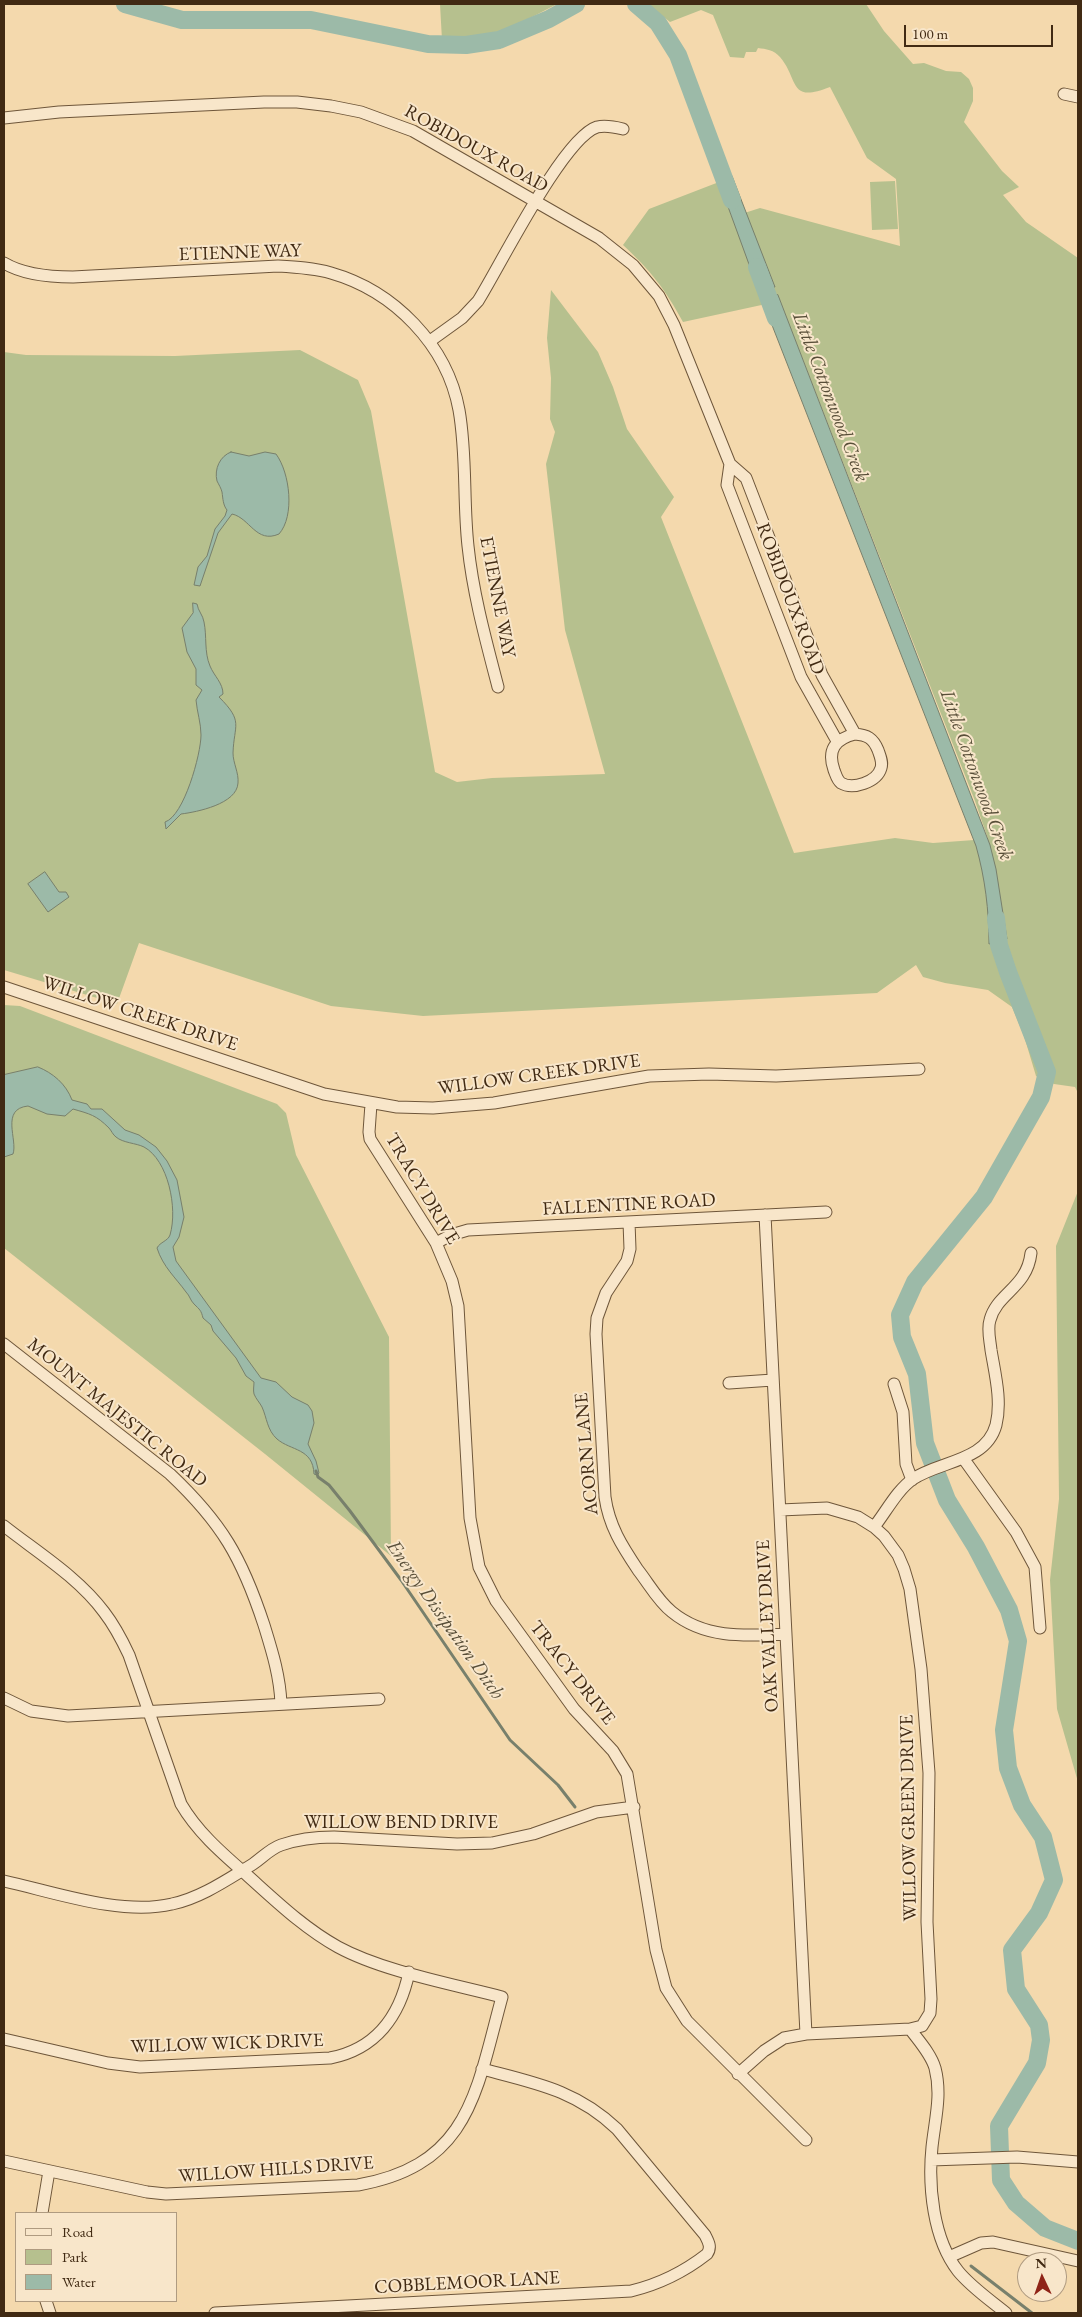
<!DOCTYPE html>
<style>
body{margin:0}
#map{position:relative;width:1082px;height:2317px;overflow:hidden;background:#f4d9ad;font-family:"EB Garamond",serif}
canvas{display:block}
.frame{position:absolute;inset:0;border:5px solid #412a13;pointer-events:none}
.legend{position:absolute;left:15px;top:2212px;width:162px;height:90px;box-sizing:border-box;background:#f8e6ca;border:1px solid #af9b81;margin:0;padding:6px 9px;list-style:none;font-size:15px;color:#412a13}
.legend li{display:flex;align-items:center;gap:10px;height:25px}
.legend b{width:25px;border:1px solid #af9b81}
.north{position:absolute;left:1017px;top:2252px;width:50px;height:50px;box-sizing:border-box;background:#f8e6ca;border:1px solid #af9b81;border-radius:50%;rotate:357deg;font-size:14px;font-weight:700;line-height:20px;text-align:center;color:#412a13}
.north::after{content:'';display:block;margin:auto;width:18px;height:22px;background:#8f2418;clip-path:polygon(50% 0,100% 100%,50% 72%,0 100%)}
.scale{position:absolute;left:904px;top:25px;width:149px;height:22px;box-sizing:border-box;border:2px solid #412a13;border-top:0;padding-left:6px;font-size:15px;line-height:18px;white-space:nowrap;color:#412a13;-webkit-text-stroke:4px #f8e6ca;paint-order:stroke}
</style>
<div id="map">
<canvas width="1082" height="2317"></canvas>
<div class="frame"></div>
<ul class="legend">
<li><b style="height:6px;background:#f8e6ca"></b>Road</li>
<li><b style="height:14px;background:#b6c08e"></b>Park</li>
<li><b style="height:14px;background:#9cbaa8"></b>Water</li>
</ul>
<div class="north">N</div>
<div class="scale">100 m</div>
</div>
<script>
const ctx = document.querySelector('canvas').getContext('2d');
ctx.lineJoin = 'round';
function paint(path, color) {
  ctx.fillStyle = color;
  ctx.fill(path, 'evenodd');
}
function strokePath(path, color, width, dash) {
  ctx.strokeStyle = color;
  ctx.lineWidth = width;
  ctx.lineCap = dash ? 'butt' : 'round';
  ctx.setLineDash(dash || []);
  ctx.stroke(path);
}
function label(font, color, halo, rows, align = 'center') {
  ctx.font = font + ' "EB Garamond",serif';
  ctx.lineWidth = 4;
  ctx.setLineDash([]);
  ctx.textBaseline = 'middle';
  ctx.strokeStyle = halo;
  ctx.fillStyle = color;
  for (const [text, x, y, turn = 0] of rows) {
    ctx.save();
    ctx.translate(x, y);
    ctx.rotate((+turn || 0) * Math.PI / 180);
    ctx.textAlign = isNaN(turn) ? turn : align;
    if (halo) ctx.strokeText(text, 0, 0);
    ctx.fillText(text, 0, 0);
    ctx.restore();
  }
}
paint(new Path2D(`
 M440,4H557L488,40L462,43L442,40Z
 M648,4H866L884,31L913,64L924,63L946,71L961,72L969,79L973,88V101L964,122L1002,171L1019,187L1003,195L1026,222L1078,258V1093L1075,1087L1054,1084L1036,1076L1024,1036L1012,1007L988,990L945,983L923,977L916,965L877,993L423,1016L331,1006L139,943L117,1004L4,970V352L26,355L175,356L300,350L358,380L371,411L435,772L457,782L492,778L605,774L565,630L546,464L555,432L550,419L551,378L547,338L551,290L598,352L613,387L627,429L674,497L661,517L794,853L895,838L933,843L988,839L975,801L780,301L683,322C665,289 651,271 623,245L649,209L719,182L732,217L760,208L900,246L896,179L867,158L830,87C788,104 799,79 780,57C774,50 766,49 758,48L756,52H746L744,58L730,57L713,15L701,10L670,22Z
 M895,181L898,229L872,230L870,182Z
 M4,1005L20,1006L277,1104L286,1113L296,1155L389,1337L391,1556L265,1454L4,1248Z
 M1078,1191V1782L1057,1709L1050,1580L1059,1499L1056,1246Z`), '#b6c08e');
const water = new Path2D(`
 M732,176L775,287L758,289L719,182Z
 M778,295L990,845L996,869L1007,939L989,944C989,910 985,878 976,846L761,297Z
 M231,452L249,456L265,452L276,454C290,473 295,516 279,534C256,544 250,518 232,514L218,533L200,586L194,585L198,567L207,556L215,529L225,516L227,510C223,505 223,499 222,492C221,488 219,485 217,481C214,469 220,456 231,452Z
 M193,603L197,604C198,611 203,615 204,622C207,636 204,652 210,666C214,676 223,683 223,694L219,697C244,722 234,724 233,753C233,763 239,773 238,783C237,804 197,812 181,814L166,829L165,822C184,816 201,754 201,735C201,723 197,712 196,700L202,690L196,685V669L187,652L182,628L193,613Z
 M45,872L59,892H66L69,897L48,912L28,884Z
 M38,1067C53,1073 66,1084 72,1100L87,1104L91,1109H102L125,1130L139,1135L156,1147L167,1161L177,1180L184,1217L179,1237L173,1247L176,1261L261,1378L276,1382L292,1397L308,1405L312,1411L314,1423L308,1444L316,1461L319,1473L317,1475L314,1474C313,1448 291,1451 277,1439C267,1430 267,1418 262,1407C260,1403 256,1399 254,1394C253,1390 254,1386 254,1382L246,1376L236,1358L213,1331L211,1325L203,1318C201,1310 200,1310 194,1304C190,1300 190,1296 186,1292C176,1278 163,1267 157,1248C160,1242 168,1241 170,1235C178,1208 168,1160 144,1147C136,1143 123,1143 116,1137C113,1135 111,1130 109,1128C96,1115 90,1114 73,1109L65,1116L47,1114L28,1106C0,1109 18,1140 13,1154L4,1157V1075Z`);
paint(water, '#9cbaa8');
strokePath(water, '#78806c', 1);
strokePath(new Path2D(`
 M316,1471L318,1477L329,1485L350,1511L401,1580L510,1740L558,1785L575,1807
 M971,2266L1032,2313`), '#78806c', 3);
strokePath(new Path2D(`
 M125,4L182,20H311L428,44L466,45L499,40L549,19L576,4
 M636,4L658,23L678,55L732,200
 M757,267L776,318
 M996,918L999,945L1008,972L1047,1072L1041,1097L984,1197L915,1282L900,1315L902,1337L917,1374L925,1443L947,1500L976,1547L1009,1610L1018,1641L1004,1730L1008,1768L1022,1805L1043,1837L1054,1880L1039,1913L1012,1950L1016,1989L1039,2025L1041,2040L1037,2063L999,2126L1001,2180L1016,2203L1045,2228L1078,2241`), '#9cbaa8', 18);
const minor = new Path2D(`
 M1064,94L1078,97
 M4,118L59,112L264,102H297L331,106L361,112L413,131L599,238L633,265L659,296L674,325L730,464L746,478L822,675L855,734
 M4,263C24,275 50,277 73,277L278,266C296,267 314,268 331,273C394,291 447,345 459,410C467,455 463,501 468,546C473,594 486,641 498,687
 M430,341L462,318L478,301C500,266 563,138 597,127C606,125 615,127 623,129
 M730,464L727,485L801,677L837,741
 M855,734C867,735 873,738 878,750C880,756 883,762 881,768C877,782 853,790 841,783C837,780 836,775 834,770C827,750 835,739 855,734Z
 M4,987L324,1094L397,1107L433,1108L494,1103L649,1076L709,1074L776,1076L919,1069
 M371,1104L369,1132L370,1139L436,1243L452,1281L458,1306L470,1518L479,1567L496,1601L574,1709L613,1751L627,1774L656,1950L666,1988L687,2021L806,2140
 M765,1215L806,2034
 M629,1222L630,1249L627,1261L606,1293L597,1318L596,1334L605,1497C609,1526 622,1546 638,1570C649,1584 658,1601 672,1612C705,1639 745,1636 786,1634
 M436,1243L451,1235L468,1230L826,1212
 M4,1344L170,1474C222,1523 242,1558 264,1625C272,1651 280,1676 281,1704
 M729,1383L773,1380
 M894,1384L903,1412L906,1464L912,1480
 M963,1458L1016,1532L1035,1567L1040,1628
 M4,1526C37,1552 78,1577 104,1612C114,1625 122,1640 129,1655L181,1804C198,1833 223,1854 248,1876C277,1902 304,1928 338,1947C382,1971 452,1984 502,1997C476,2092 470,2165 358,2185L166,2194L147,2192L4,2161
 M874,1527C886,1512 897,1490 913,1479C939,1461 986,1462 996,1425C1002,1401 995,1374 991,1350C990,1340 987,1329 990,1320C997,1293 1027,1288 1031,1253
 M4,1698L31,1711L68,1716L379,1699
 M4,1881C54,1892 121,1916 172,1904C201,1898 228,1879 253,1864C263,1857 270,1849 281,1845C298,1839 316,1837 334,1837L457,1844L492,1843L533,1834L596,1812L634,1807
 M910,2029C919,2041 931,2054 935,2068C942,2095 935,2119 932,2147C928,2186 933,2239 958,2271C971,2287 990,2300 1006,2313
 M4,2039L108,2063L140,2067L330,2058C376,2049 400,2016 409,1972
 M738,2074L764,2051L784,2038L806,2034L910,2029L922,2026L930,2013L931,1999L927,1922L929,1773L921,1669L910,1589L904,1569L898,1555L884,1536L874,1527L858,1517L827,1508L780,1510
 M931,2160L1017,2157L1078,2162
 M42,2213L49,2171
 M949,2257L981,2243L993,2242L1078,2261
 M46,2301L50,2313
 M215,2313L631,2291C660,2284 684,2272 707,2254C712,2247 708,2241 705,2235L617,2129C576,2090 535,2083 482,2069`);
strokePath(minor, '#6e563a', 13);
strokePath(minor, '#f8e6ca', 11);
label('19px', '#412a13', '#f8e6ca', [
 ["ROBIDOUX ROAD",476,149,29],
 ["ETIENNE WAY",240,253,-2],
 ["ETIENNE WAY",497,597,79],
 ["ROBIDOUX ROAD",790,599,69],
 ["WILLOW CREEK DRIVE",140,1014,18],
 ["WILLOW CREEK DRIVE",539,1075,-8],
 ["TRACY DRIVE",422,1189,59],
 ["FALLENTINE ROAD",629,1205,-3],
 ["MOUNT MAJESTIC ROAD",117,1413,39],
 ["ACORN LANE",587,1454,-95],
 ["OAK VALLEY DRIVE",768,1626,-93],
 ["TRACY DRIVE",572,1673,52],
 ["WILLOW GREEN DRIVE",909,1818,-91],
 ["WILLOW BEND DRIVE",401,1823],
 ["WILLOW WICK DRIVE",227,2044,-2],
 ["WILLOW HILLS DRIVE",276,2170,-4],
 ["COBBLEMOOR LANE",467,2283,-3]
]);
label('italic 20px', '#584e38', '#f8e6ca', [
 ["Little Cottonwood Creek",830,397,69],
 ["Little Cottonwood Creek",976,775,70],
 ["Energy Dissipation Ditch",445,1620,55]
]);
</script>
